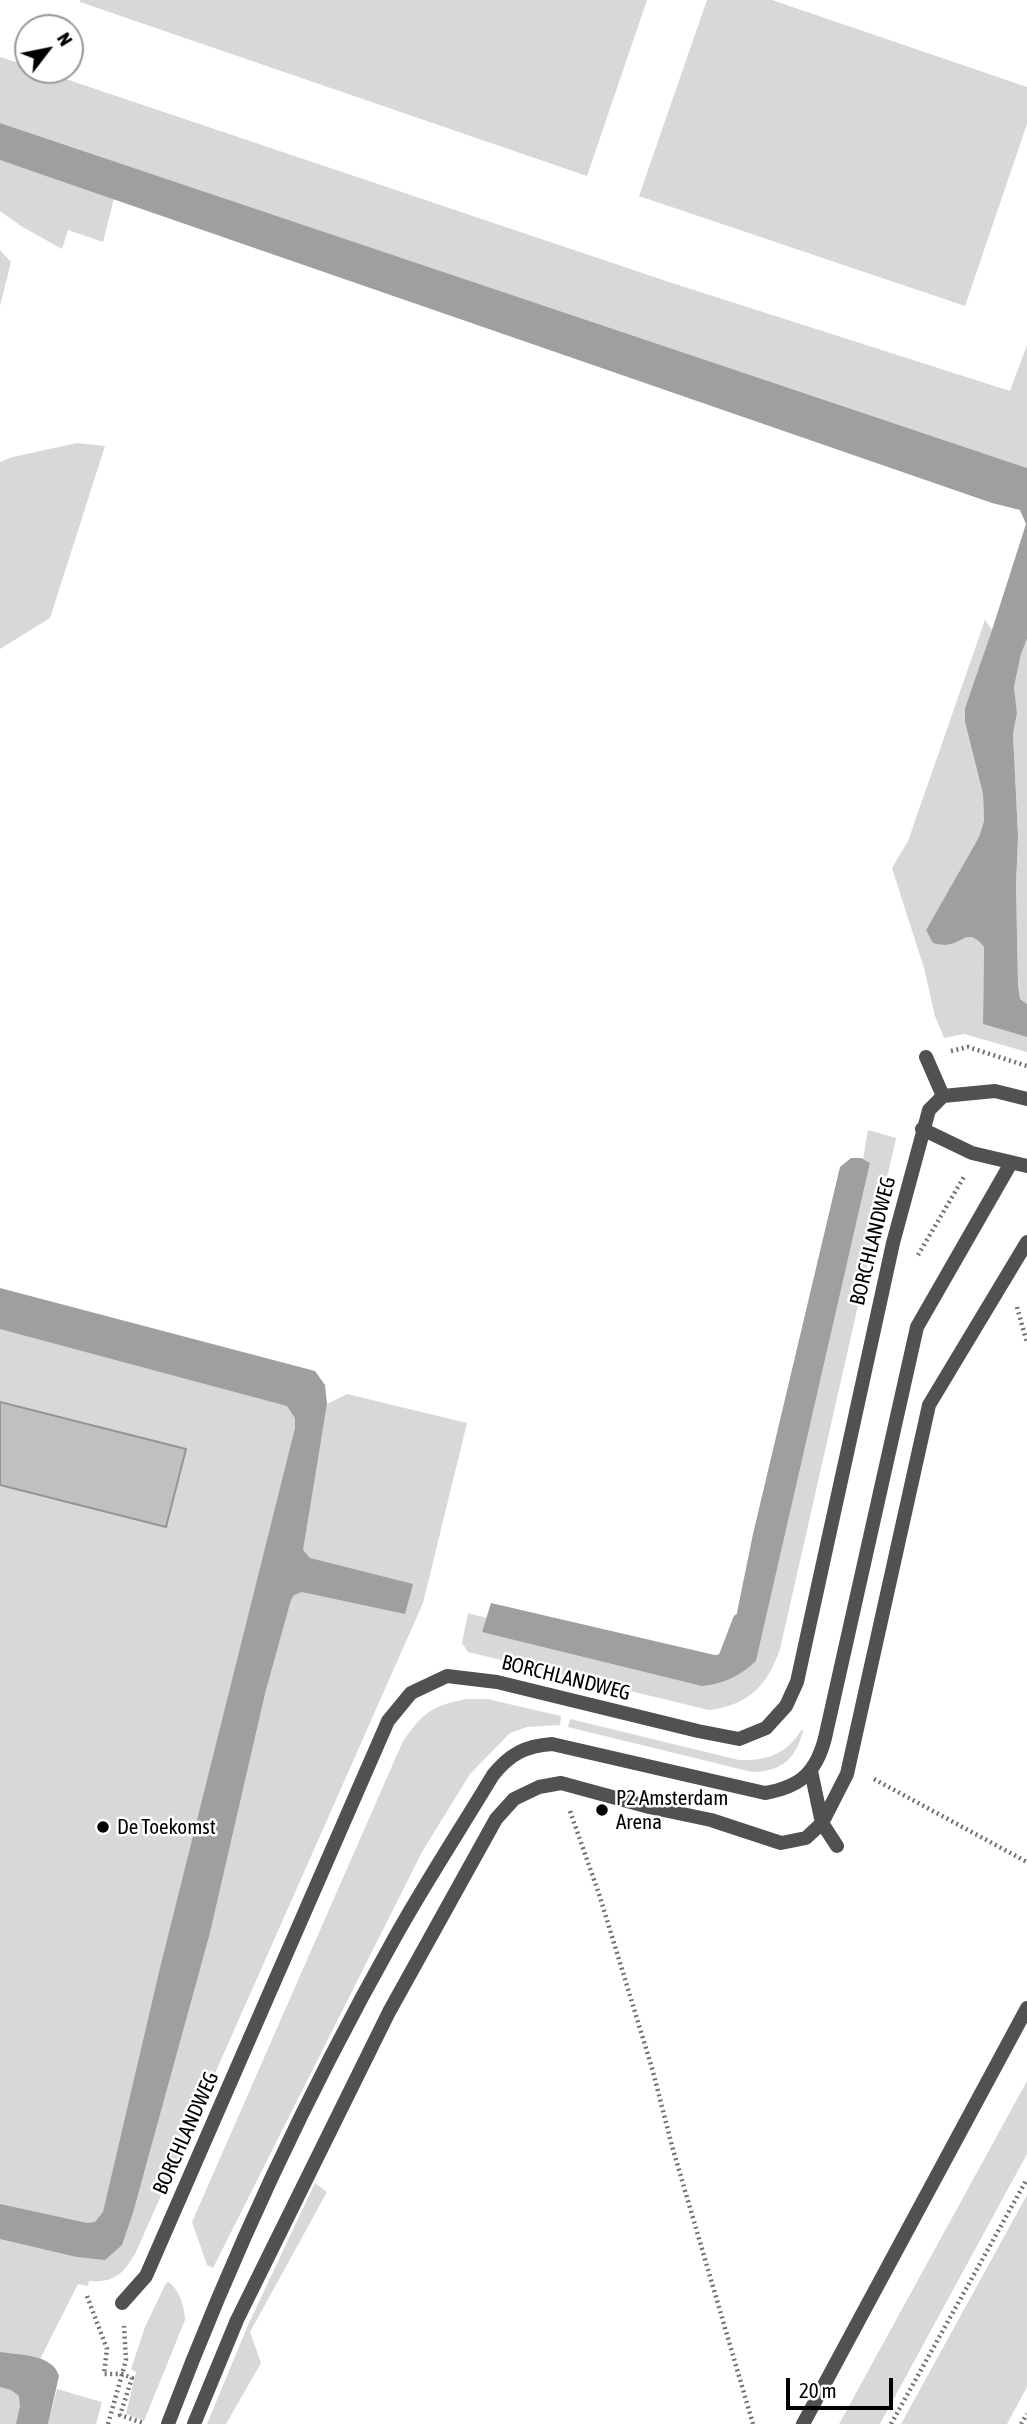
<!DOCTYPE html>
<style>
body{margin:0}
#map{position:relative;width:1027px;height:2424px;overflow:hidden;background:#fff;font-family:"Asap Condensed",sans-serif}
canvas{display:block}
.north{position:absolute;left:14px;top:14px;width:70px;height:70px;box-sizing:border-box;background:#fff;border:2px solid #999;border-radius:50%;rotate:58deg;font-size:19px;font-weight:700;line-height:28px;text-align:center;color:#000}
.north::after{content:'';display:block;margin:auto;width:24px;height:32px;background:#000;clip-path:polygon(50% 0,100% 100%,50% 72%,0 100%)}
.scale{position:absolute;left:786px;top:2378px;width:107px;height:32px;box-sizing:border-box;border:4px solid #000;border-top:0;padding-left:9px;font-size:21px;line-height:24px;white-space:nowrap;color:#000;-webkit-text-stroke:5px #fff;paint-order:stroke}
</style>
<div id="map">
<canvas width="1027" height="2424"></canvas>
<div class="north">N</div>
<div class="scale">20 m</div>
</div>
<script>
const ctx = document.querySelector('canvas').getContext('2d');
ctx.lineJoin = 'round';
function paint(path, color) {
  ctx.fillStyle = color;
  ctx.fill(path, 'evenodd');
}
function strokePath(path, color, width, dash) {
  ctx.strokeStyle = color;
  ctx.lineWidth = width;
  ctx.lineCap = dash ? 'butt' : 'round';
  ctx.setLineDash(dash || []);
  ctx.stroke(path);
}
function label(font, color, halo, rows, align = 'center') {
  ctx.font = font + ' "Asap Condensed",sans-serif';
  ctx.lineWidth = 5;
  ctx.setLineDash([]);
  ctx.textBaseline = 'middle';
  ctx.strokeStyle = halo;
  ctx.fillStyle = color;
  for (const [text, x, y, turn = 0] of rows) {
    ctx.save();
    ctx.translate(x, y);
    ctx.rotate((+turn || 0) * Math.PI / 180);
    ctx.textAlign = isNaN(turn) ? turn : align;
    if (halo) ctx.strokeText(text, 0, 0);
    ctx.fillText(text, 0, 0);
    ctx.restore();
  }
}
paint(new Path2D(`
 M80,0H647L587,176L80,2Z
 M707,0H772L1027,87V124L965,306L639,196Z
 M0,57L28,66V70H39L669,282L1010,391L1027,345V468L0,123Z
 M0,160L114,198L103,242L68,230L62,249L21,226L0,211Z
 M0,250L11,262L0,306Z
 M77,443L105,446L50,618L0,649V462L13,457Z
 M985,620L992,630L965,708V722L983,794L984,821L979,837L926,930L934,943C938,944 942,945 946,945C964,943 968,927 984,947L983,1024L1027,1037V1052L964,1034L944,1038L935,1016L924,968L892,868L908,841Z
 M1027,639V1004L1020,999L1018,985L1016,885L1018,836L1013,734L1017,713L1014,687L1021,654Z
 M868,1130L896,1138L780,1649C767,1686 749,1705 709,1710L468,1652L462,1643L468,1613L487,1618L482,1632L756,1661L870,1163L863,1159Z
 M0,1317L292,1394L306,1425L122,2245L133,2213L210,1933L265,1694L298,1575L327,1404L347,1394L467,1423L423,1603L136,2252C124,2273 115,2283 89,2281L88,2286L78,2284L33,2373L20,2424H0Z
 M467,1699H487L561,1716L560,1725L527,1727L510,1733L470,1774L422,1852L213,2268L207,2265L192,2222L403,1741C423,1713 432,1705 467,1699Z
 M570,1719L739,1760C767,1761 787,1754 802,1729L803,1731C795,1760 782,1771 752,1772L568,1727Z
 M1027,2081V2154L880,2424H839Z
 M315,2183L327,2192L250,2332L261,2363L226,2424H207L248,2325Z
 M1027,2195V2387L1007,2424H901Z
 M168,2282C179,2288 185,2308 185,2320L144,2421L126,2414L136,2372L131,2369L145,2327L166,2283Z
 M57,2389L102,2402L96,2424H48Z`), '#d8d8d8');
paint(new Path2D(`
 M0,123L1027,468V639L1021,654L1014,687L1017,713L1013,734L1018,836L1016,885L1018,985L1020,999L1027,1004V1037L983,1024L984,947C968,927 964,943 946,945C942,945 937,944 933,943L926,930L979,837L984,821L983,794L965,722V708L992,630L1026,524L1020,510L992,503L0,160Z
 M851,1158H861L870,1163L756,1661C740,1676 723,1684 702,1686L482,1632L491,1603L719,1656L729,1652L753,1534L840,1167Z
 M0,1288L315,1371L325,1385L327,1404L303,1550L310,1558L413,1584L405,1614L302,1592L294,1595L291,1600L265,1694L210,1933L133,2213L122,2245L105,2260L77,2257L0,2239V2204L87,2223L95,2222L103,2212L160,1968L295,1428V1418L287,1406L0,1329Z
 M0,2352C19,2355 53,2354 59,2376L48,2424H16L20,2406L19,2396L11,2390L0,2387Z`), '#9f9f9f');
strokePath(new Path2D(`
 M715,1661L723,1658L738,1619`), '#9f9f9f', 10);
const building = new Path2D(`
 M0,1402L186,1449L166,1527L0,1485Z`);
paint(building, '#c0c0c0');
strokePath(building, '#959595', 2);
strokePath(new Path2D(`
 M951,1051L968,1047L1027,1066
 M918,1255L965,1175
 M1017,1307L1027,1343
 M874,1779L1027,1862
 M570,1811L600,1897L652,2068L672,2146L753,2424
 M87,2296L107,2349L104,2374H122L132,2378L120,2415L143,2423
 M108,2424L126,2360L124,2326
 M891,2424L1027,2179
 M1021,2424L1027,2414`), '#737373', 4.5, [2, 3.5]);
strokePath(new Path2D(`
 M926,1057L943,1096
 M811,1771L822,1823L837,1846
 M168,2424C231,2257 307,2094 394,1939C425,1883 460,1830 493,1775C510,1754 525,1746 552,1744L765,1793C800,1787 816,1773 825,1738L917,1327L1011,1163
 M194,2424L237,2320L389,2012L496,1819L514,1799L539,1787L561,1783L649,1807L711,1820L781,1843L806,1838L822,1823L847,1774L929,1405L1027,1242
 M803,2424L1027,2008`), '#515151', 14);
strokePath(new Path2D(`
 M922,1129L972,1153L1027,1166
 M122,2303L146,2276L388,1721L411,1693L447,1676L497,1682L698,1731L739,1739L766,1728L786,1706L797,1682L893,1243L929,1110L943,1096L995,1091L1027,1099`), '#515151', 14);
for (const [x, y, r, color] of [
 [602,1810,7,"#000"],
 [103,1827,7,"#000"]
]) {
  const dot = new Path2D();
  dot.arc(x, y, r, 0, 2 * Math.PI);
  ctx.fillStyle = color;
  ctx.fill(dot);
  strokePath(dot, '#fff', 2.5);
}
label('21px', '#000', '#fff', [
 ["BORCHLANDWEG",873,1241,-76],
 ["BORCHLANDWEG",566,1678,14],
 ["BORCHLANDWEG",186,2133,-66]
]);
label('21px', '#000', '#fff', [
 ["P2 Amsterdam",616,1798],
 ["Arena",616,1822],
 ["De Toekomst",117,1827]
], 'left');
</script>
